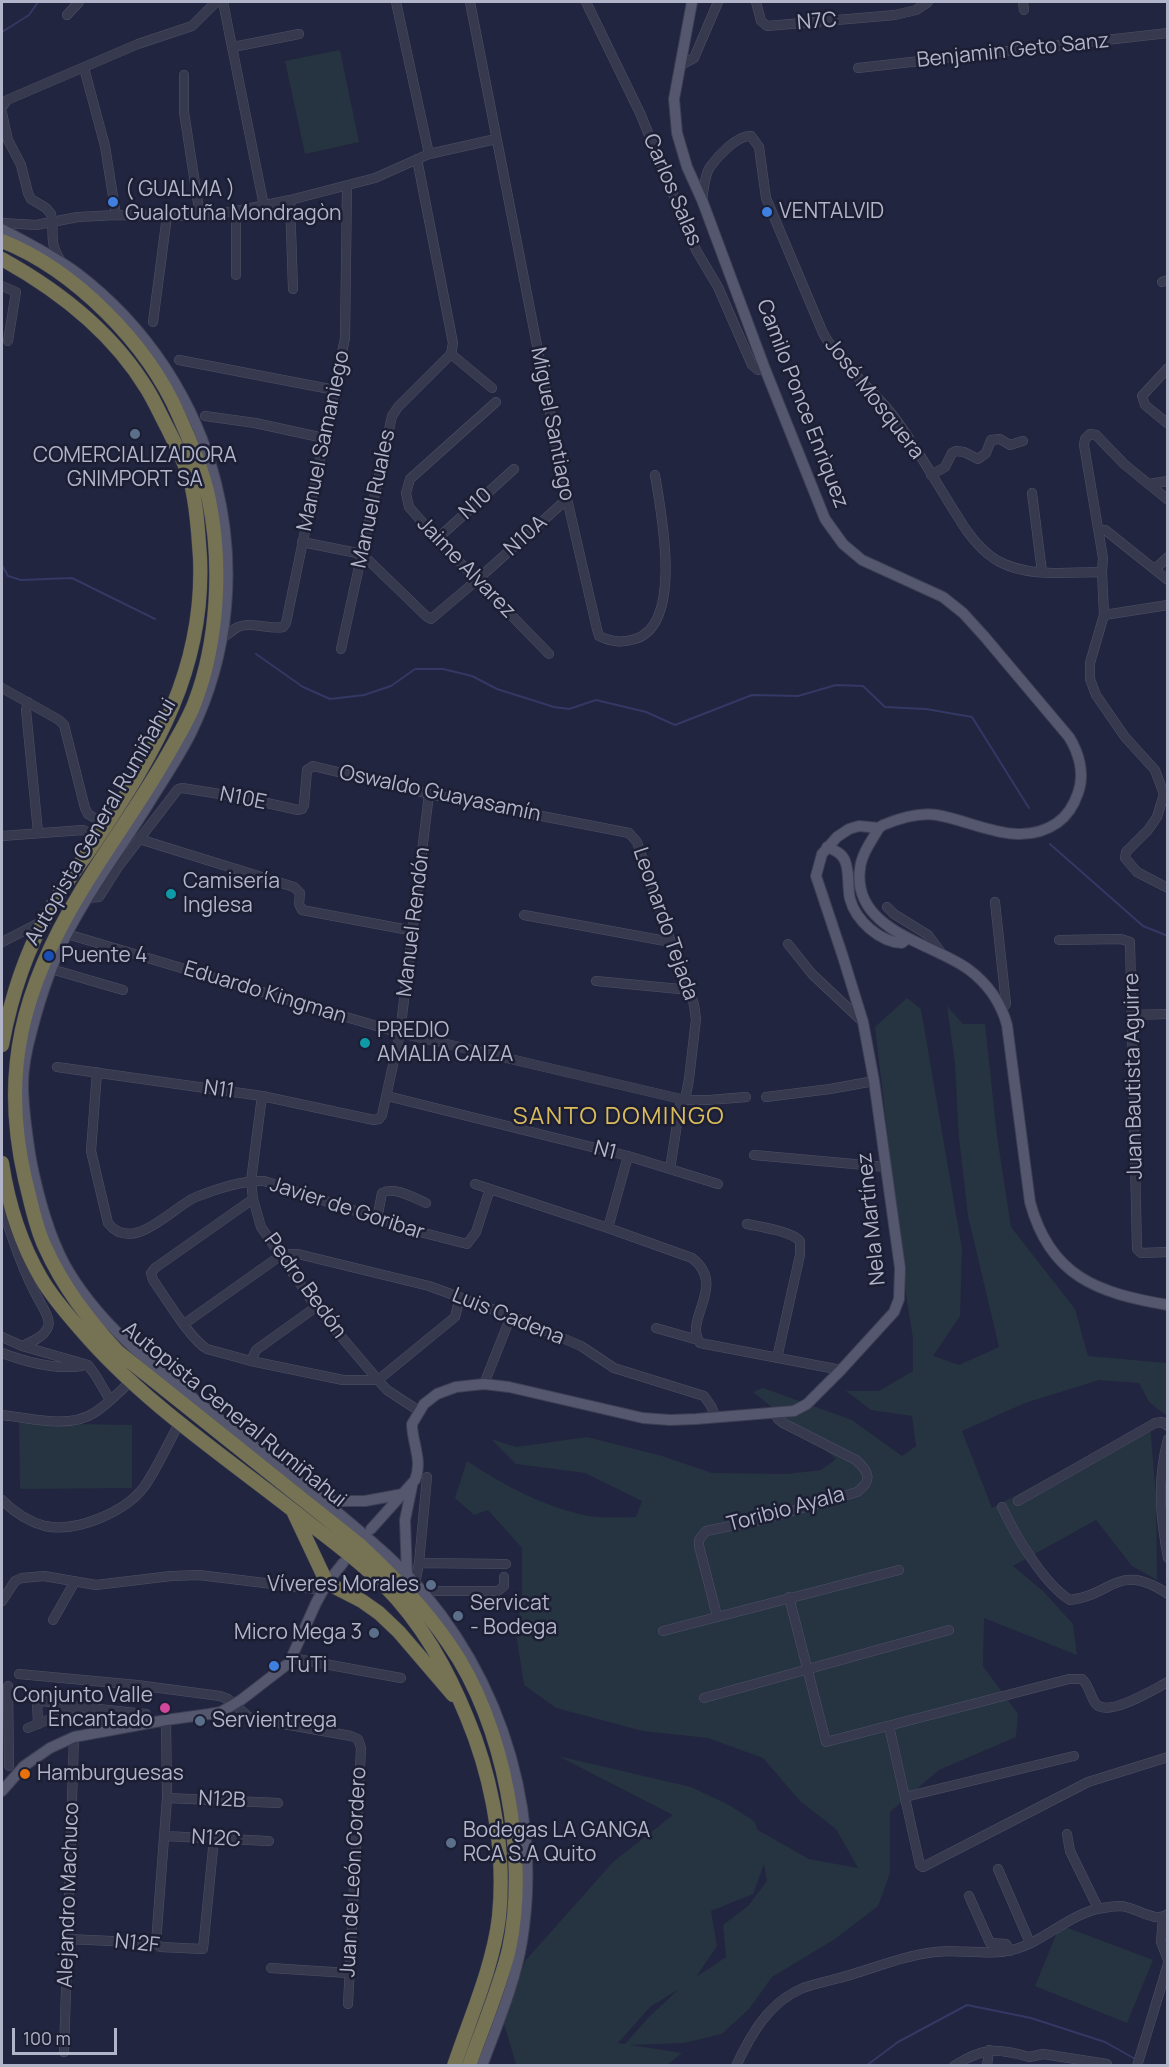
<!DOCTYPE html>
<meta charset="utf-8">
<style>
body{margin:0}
#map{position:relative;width:1169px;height:2067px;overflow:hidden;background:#22253f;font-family:Manrope,sans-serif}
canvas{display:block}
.frame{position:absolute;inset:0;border:3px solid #b2b4ca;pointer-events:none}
.scale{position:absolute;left:12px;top:2028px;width:105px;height:27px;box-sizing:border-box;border:3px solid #b2b4ca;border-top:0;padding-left:8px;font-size:18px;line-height:21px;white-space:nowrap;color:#b2b4ca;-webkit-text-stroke:4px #1c1e33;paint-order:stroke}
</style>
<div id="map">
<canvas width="1169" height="2067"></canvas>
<div class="frame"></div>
<div class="scale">100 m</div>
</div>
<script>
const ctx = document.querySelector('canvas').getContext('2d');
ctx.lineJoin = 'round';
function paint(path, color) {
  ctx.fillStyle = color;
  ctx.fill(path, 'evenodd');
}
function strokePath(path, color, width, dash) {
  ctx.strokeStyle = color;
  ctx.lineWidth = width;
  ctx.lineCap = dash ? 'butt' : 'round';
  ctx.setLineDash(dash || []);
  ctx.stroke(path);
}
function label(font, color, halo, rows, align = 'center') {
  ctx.font = font + ' Manrope,sans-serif';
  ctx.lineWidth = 5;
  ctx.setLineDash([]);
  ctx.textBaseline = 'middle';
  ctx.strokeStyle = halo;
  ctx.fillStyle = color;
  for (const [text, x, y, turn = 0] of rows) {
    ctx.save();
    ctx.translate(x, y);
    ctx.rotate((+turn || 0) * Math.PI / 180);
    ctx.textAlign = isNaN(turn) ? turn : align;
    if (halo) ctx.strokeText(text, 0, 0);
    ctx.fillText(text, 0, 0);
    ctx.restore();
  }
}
paint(new Path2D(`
 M340,50L359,142L305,154L285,61Z
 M907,998L921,1009L962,1249L960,1316L933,1356L959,1365L999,1347L968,1216L959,1138L955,1064L947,1006L963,1024H985L997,1136L1011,1227L1075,1309L1088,1356L1167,1363V1416L1149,1402L1139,1383L1099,1380L1025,1403L962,1431L992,1508L1150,1423L1156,1498L1157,1580L1132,1566L1096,1520L1013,1566L1043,1591L1073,1624L1077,1655L984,1618L983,1666L1018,1714L1016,1737L939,1770L890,1812V1873L878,1906L835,1939L772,1977L749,2009L722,2034L684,2043L630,2045L682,2053L667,2065L518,2066L516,2064L504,2024L525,1961L613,1862L673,1815L558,1756L691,1787L729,1805L754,1821L758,1830L809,1859L858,1868L836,1829L800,1801L763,1758L708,1738L643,1731L556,1708L524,1685L516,1634L522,1600V1548L488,1510L474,1515L455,1498L467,1461C505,1486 544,1507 589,1516C604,1518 620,1517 636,1517L642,1501L585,1473L516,1464L491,1439L516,1447L587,1437L662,1456L712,1473L787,1474L821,1470L836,1459L753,1392L763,1388L852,1420L902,1456L916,1446L912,1416L871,1410L846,1391H879L913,1371V1338L907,1301L875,1027ZM764,1864L767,1881L748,1906L723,1925L726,1957L696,1977L717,1946L711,1911L753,1894ZM679,1989L649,2017L625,2044L618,2043L650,2007Z
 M19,1423L132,1425V1488L20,1489Z
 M1060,1925L1153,1960L1127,2023L1035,1986Z`), '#253440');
strokePath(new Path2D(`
 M2,32L29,15L38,2
 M2,565L8,576L21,580L72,578L155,619
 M256,654L303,687L330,699L364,695L391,686L415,669H443L472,676L497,689L554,707L569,709L596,700L646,712L675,725L752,695L798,696L836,685L863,686L885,707L926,709L972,717L1029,808
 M1050,844L1143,926L1168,936
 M866,2066L898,2042L967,2005L1031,2018L1105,2042L1137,2060`), '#343864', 2);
const minor = new Path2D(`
 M223,2L264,206
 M396,2L429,154
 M470,2L567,499L597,629L599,636C612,642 621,643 635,639C684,624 661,512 655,475
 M586,2L640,113L696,250L718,287L752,365L758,370L765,369
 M756,2L761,21L767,26L895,15L916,10L928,2
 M1023,2L1024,10
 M67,15L79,2
 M233,47L299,34
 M679,66L694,58L718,2
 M84,68L105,146L116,215
 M858,68L1168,33
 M184,75V112L200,216
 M2,107L7,100L138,44L192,26L216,2
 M2,113L8,140L21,165L28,193L31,199L46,208L51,214C55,233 48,242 61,261
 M290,200L293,289
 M702,200C704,190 704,176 710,167C718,156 737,135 751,136L759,147L766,198L823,333C840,364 869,386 891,413C916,445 936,483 958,517C968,534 981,551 998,561C1029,578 1068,572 1102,572
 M236,211V275
 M2,223L36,225L78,217L116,215L200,216L236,211L290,200L375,178L429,154L496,139
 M1162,282L1168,280
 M2,286L16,292L8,341
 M153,322L167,216
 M451,354L492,388
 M179,360L335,390
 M1168,368L1142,396L1145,405L1168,424
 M496,402L410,479L406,493L409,507L437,539L549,654
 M205,416L255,423L324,438
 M931,475L945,467L952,453L956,451L964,452L978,459L986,453L991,440L1000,439L1010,445L1023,441
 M1149,484L1168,481
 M1032,493L1042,572
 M1168,500L1124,464L1096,435L1090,434L1085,439L1084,445L1103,558L1102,572L1104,615L1090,663V679L1096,695L1125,737L1155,770L1164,794L1157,817L1148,830L1126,852L1125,858L1137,872L1168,888
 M1099,530H1105L1109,533L1168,580
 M437,539L514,469
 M302,542L362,554L426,616L431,619L477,580L567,499
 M1155,569L1168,557
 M1104,615L1168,605
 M221,638C228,635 232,630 238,627C251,621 269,630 283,627L286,623L345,338L347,186
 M341,649L392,416L398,407L451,354L453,343L417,159
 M2,688L59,720L64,725L85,808L88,814L106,825
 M28,702L26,710L38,832
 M2,836L83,830L98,837
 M139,839L294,887L300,893L299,904L302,910L414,931
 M88,898L99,897L118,867L178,789L182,788L245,798L298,810L302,809L304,805L307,770L313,766L429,794L629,833L637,842L671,942L690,990L694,1005L696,1019L689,1079L685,1100L680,1105L670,1169
 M995,902L1006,1004L1002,1009
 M887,907L894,914L928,935L942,954
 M524,915L671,942
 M67,934L400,1033L685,1100H709L746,1097
 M1059,940L1121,939L1130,942L1137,1249L1141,1253L1168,1252
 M2,942L43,921
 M788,944L812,974L863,1022
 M51,969L123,990
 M596,981L690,990
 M1132,1015L1168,1014
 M57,1067L262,1096L374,1120L379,1119L382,1115L400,1033L429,794
 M97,1072L91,1151L108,1223C133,1255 172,1207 196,1197C216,1189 242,1180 264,1181L420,1232L467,1244L476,1232L490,1189
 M262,1096L251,1181L253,1199L261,1227L316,1307L378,1380L387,1390L419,1411
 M387,1096L628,1156L718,1184
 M766,1097L830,1089L874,1081
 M754,1155L887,1167
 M628,1156L608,1228L692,1258C728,1286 683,1319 700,1343L841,1370
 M475,1184L608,1228
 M253,1199L155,1268L151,1273L153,1280C166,1298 190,1339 207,1349L251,1361L343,1380H378L455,1317L460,1297
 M2,1206C12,1238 23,1272 40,1302C43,1308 51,1319 48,1327C44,1337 31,1342 22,1346
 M377,1219L382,1193C394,1186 414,1198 426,1203
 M747,1224C761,1227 791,1231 800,1241V1255L777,1358
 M184,1324L280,1256L290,1254H298L429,1286L511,1316L581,1346L614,1368L704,1396L711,1406L716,1418
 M656,1328L698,1340
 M2,1337L22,1346L88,1365L96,1376L110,1400
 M2,1353C26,1362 56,1370 82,1366
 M251,1361L256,1350L316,1307
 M484,1384L511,1316
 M2,1415C30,1418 69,1429 94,1413C107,1405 119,1392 130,1382
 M1168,1439C1157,1480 1160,1516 1168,1558
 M2,1500C13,1511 29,1522 45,1526C76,1533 125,1512 144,1487C158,1467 168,1443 180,1422
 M1018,1501L1155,1423L1162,1422L1168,1426
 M1002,1507C1015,1535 1044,1584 1070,1600C1113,1595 1118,1561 1168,1594
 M419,1563L506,1564
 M415,1584L419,1563L427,1477
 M421,1591H498L504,1586V1577
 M789,1597L826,1742L1069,1679H1082C1090,1686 1090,1697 1096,1704C1108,1718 1154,1689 1168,1682
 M2,1601L15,1581L22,1578L44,1576L96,1585L171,1576L199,1575L322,1590
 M717,1616L699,1546V1540L706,1531L765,1519L857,1492C873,1480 869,1472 856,1460L783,1423L778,1419L775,1414
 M53,1620L74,1583
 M663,1631L899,1570
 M292,1658L401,1678
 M19,1674L137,1685L220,1696L228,1699L250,1718L351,1736L358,1739L361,1748L348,2004
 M8,1686L9,1766
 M704,1698L949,1630
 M99,1709L102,1731
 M38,1724L37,1700L79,1707
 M889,1726L920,1865L923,1867L1088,1782L1168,1757
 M28,1728L79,1707L146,1714
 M905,1797L1074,1756
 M167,1798L278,1803
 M1067,1834L1070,1851L1098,1908
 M164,1836L269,1841
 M998,1869L1030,1943
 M969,1896L990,1943L1006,1944L1010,1951
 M1163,1918L1161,1942L1168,1960
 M67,1939L156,1943L160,1947L203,1949L214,1839
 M156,1943L167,1798L166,1720
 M271,1968L348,1973
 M64,2052L74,1737
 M1029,2057L1043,2054L1107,2064
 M736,2066C751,2034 769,2002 803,1988C820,1982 839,1979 856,1973C882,1965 908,1955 935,1952C959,1949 990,1956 1012,1950C1045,1942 1069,1913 1103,1908C1108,1907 1115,1906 1121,1906C1136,1907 1155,1924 1168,1914
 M954,2066C983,2047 997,2048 1029,2057
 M987,2066L989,2050
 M1137,2066L1168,1964`);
const major = new Path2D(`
 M692,2L674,99L677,133L687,167L702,200L765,369L825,519L843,544L862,560L943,597L963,613L984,636L1069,737C1079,753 1085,774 1078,793C1074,805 1067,816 1057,823C1019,849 977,822 937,815C919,812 900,818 883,825L879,828C872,840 861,855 860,869C852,930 932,943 968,969C987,983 1001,1003 1007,1025L1030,1202C1050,1277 1098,1293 1168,1305
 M2,229C27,243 54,256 77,273C218,380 269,573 191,733C178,759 161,783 146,808C121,848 92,886 70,928C53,960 41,995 32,1030C27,1048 23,1065 23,1084C23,1109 27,1135 31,1160C38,1195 47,1231 64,1263C99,1327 162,1373 217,1417C274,1462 333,1506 387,1555C493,1651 545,1801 522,1941C515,1984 497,2025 482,2066
 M827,847C834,850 842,853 845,861C850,873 847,887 850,899C856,921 880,942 902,943L908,938
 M323,1501H365L403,1494
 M371,1529L415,1480C423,1460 412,1443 412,1424L424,1404L437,1394L456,1387L484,1384L509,1387L643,1418L670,1420L696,1419L794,1411L807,1404L841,1370L894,1312L899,1299L900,1268L874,1081L863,1022L843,957L816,876L822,854L837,837L849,829L859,826L879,828
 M407,1575L405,1520L412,1486
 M2,1791L24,1766L50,1748L74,1737L166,1720L209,1714L221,1712L241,1700L289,1663L316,1603L327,1583L343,1563`);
const highway = new Path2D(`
 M2,241C75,270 148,344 179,416C191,443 203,471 209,500C222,564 218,641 195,702C189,718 180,733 172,747C144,798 109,844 80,893C23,987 0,1071 25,1179C31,1202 35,1226 45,1247C63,1287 88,1319 117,1351L361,1546C393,1576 424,1607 449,1644C504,1722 529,1856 509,1949C500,1987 482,2029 469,2066
 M2,259C58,290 113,333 147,389C155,402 161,416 168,429C176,446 185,462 190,480C197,504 198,532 200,557C205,668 156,751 97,839C82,862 64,884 51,908C26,950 11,997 2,1045
 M2,1163C8,1202 21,1244 41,1278C52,1297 67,1314 81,1330C146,1406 232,1461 309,1523C340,1547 371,1570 397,1599C433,1640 456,1687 475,1738C495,1794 505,1858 499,1917C493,1967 470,2018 454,2066
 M294,1513L327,1583L362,1601L379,1613L399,1632L453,1695`);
strokePath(minor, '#4f5166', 10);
strokePath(major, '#3d3f54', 12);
strokePath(highway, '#3c3e53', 15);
strokePath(minor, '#37394e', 9);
strokePath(major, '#55576f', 10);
strokePath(highway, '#757353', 14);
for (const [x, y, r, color] of [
 [113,202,6,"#3f7fe0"],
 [767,212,6,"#3f7fe0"],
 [135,434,6,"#5c6f8a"],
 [171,894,6,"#0f9aa8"],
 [49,956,6,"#1a4fb4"],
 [365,1043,6,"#0f9aa8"],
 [431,1585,6,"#5c6f8a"],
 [458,1616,6,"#5c6f8a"],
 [374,1633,6,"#5c6f8a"],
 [274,1666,6,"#3f7fe0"],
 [165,1708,6,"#d1479c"],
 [200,1721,6,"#5c6f8a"],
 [25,1774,6,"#e8710a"],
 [451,1843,6,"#5c6f8a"]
]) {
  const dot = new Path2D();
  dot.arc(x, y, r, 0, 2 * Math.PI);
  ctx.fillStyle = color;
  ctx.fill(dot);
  strokePath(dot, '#1c1e33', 2);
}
label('21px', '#b2b4ca', '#1c1e33', [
 ["N7C",817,22,-5],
 ["Benjamin Geto Sanz",1013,51,-6],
 ["Carlos Salas",672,190,67],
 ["José Mosquera",874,399,52],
 ["Camilo Ponce Enrìquez",802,404,69],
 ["Miguel Santiago",552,424,79],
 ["Manuel Samaniego",324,441,-78],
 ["Manuel Ruales",374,499,-78],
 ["N10",476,504,-42],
 ["N10A",526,536,-42],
 ["Jaime Alvarez",466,568,46],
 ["Oswaldo Guayasamín",440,794,12],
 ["N10E",243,799,11],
 ["Autopista General Rumiñahui",101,822,-60],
 ["Manuel Rendón",414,922,-83],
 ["Leonardo Tejada",665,924,71],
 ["Eduardo Kingman",265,993,17],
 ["Juan Bautista Aguirre",1134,1076,-91],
 ["N11",219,1090,8],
 ["N1",605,1151,14],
 ["Javier de Goribar",347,1209,18],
 ["Nela Martínez",872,1219,-96],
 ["Pedro Bedón",305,1286,54],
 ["Luis Cadena",508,1317,22],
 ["Autopista General Rumiñahui",234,1415,39],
 ["Toribio Ayala",786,1510,-15],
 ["N12B",222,1800,3],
 ["N12C",216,1839,3],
 ["Juan de León Cordero",354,1872,-87],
 ["Alejandro Machuco",69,1895,-88],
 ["N12F",137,1944,6]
]);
label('21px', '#b2b4ca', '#1c1e33', [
 ["( GUALMA )",125,190],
 ["Gualotuña Mondragòn",125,214],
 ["VENTALVID",779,212],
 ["COMERCIALIZADORA",135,456,"center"],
 ["GNIMPORT SA",135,480,"center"],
 ["Camisería",183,882],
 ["Inglesa",183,906],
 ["Puente 4",61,956],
 ["PREDIO",377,1031],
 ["AMALIA CAIZA",377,1055],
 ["Víveres Morales",419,1585,"right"],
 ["Servicat",470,1604],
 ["- Bodega",470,1628],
 ["Micro Mega 3",362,1633,"right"],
 ["TuTi",286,1666],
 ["Conjunto Valle",153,1696,"right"],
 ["Encantado",153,1720,"right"],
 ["Servientrega",212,1721],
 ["Hamburguesas",37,1774],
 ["Bodegas LA GANGA",463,1831],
 ["RCA S.A Quito",463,1855]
], 'left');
ctx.letterSpacing = '1.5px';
label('24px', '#dabc5d', '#1c1e33', [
 ["SANTO DOMINGO",619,1117]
]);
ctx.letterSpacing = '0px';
</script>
